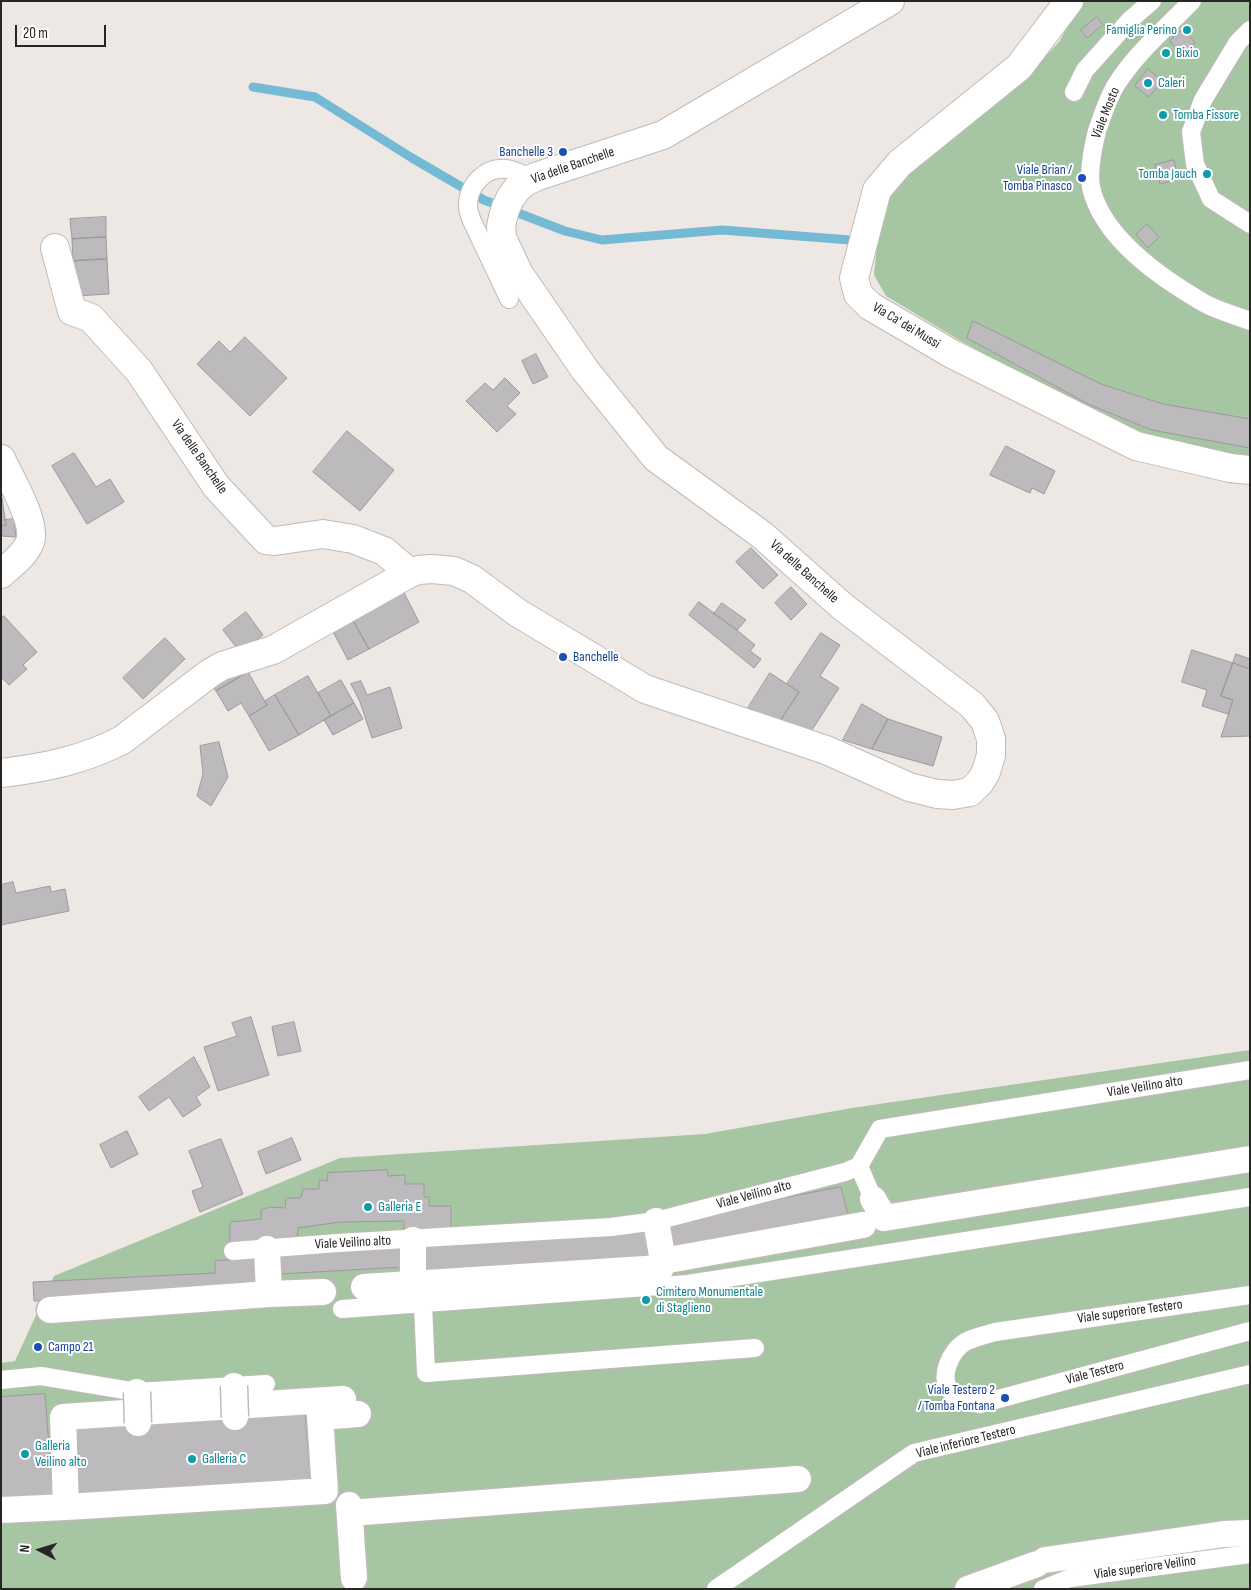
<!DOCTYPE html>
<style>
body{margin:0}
#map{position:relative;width:1251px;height:1590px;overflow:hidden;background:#eee8e4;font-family:"Sofia Sans Condensed",sans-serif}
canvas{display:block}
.frame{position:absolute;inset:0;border:2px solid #282625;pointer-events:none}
.north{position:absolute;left:15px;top:1525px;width:50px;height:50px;-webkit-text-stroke:4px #fff;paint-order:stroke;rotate:275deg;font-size:14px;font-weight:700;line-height:20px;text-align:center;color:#282625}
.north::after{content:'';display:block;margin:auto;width:18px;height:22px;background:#282625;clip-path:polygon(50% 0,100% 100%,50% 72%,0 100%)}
.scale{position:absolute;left:15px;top:25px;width:91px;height:22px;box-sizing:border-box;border:2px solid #282625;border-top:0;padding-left:6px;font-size:15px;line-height:18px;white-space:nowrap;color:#282625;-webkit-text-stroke:4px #fff;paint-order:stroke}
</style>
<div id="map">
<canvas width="1251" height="1590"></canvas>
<div class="frame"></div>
<div class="north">N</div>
<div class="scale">20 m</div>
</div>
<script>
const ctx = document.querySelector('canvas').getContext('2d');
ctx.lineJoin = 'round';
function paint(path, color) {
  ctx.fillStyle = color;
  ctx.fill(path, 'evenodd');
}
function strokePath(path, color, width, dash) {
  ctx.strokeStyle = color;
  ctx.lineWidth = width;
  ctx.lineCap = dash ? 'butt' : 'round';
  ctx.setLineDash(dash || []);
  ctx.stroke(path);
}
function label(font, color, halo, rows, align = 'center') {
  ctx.font = font + ' "Sofia Sans Condensed",sans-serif';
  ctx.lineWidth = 4;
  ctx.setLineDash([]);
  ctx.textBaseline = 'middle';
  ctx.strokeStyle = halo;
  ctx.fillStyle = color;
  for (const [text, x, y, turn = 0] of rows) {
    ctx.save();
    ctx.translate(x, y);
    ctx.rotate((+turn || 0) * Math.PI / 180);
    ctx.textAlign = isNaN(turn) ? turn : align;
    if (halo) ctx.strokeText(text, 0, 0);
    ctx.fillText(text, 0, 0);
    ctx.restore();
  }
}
paint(new Path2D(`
 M1082,1H1250V458L1229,455L1154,437L1089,411L959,340L886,296L874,275L879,225L898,179L1016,87L1059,42Z
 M1250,1050V1589H1V1363L15,1361L54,1276L340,1158L705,1134L852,1108Z`), '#a5c5a3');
strokePath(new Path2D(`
 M253,87L315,97L412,158L484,200L565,231L602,240L722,230L850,240`), '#74bad4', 9);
const building = new Path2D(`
 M1097,17L1103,25L1087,38L1081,30Z
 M1183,29L1195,43L1181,54L1170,41Z
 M1148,69L1162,81L1149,97L1135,86Z
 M1174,160L1178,179L1160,184L1155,165Z
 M106,217V237L72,239L70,219Z
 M1147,224L1159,237L1148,248L1136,235Z
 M106,237L107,259L73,261L72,239Z
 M107,259L109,294L76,296L73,261Z
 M973,321L1101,384L1163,404L1250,419V448L1152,430L1090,405L967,338Z
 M245,337L287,378L250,416L197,364L219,341L230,352Z
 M536,354L548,377L533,384L522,361Z
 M505,378L520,393L507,406L516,414L497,432L466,401L485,383L493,390Z
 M347,431L394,470L360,511L313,472Z
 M1006,446L1055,471L1044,494L1032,488L1030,493L990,475Z
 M74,453L96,487L110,479L124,502L87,524L52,466Z
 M2,498L6,525L1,526V498Z
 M14,519L16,537L1,536V526L6,525L5,520Z
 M751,548L778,575L763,589L736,562Z
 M401,587L419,622L369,649L350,615Z
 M791,587L807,604L791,620L775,603Z
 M699,602L737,630L755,645L750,651L761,659L754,668L689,615Z
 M722,603L746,620L737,630L714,614Z
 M246,612L263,635L240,652L223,630Z
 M350,615L369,649L348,660L330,626Z
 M4,616L37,652L23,665L27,669L9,685L1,677V618Z
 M821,633L840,645L820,676L839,688L810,733L780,721L799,692L787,684Z
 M165,638L185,659L143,699L123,678Z
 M1192,650L1233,663L1221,696L1233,700L1228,714L1202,706L1207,690L1182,682Z
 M1236,654L1250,659V669L1233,663Z
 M1233,663L1250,669V736L1221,737L1233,700L1221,696Z
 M248,672L267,705L249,716L241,703L228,711L216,691Z
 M248,672L216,691L209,680Z
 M770,673L799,692L780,721L748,708Z
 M308,676L331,716L299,735L275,695Z
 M341,680L354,703L331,716L318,693Z
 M361,681L367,695L390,687L402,728L372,738L360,702L351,684Z
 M275,695L299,735L269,751L249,716L267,705L265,701Z
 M354,703L363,719L333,735L324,720Z
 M862,704L888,719L872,749L843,740Z
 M888,719L942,737L933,766L872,749Z
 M219,742L228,777L211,806L197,796L203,774L200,746Z
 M13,882L16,893L50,886L51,892L65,889L69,911L1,925V885Z
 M251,1017L269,1075L218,1091L204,1047L237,1036L232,1023Z
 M294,1022L301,1051L278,1056L272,1027Z
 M194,1057L210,1087L196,1097L201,1105L183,1117L169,1097L149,1111L139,1097Z
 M127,1131L138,1154L111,1168L100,1145Z
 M292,1138L301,1160L266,1174L258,1152Z
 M221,1139L243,1194L200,1212L192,1191L203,1187L189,1151Z
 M387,1170L388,1176L405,1175V1184H424V1197H429V1206H451V1228L404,1229V1221L340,1222L298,1228L297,1241L230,1243V1222L261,1219V1210L270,1207L285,1208L286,1198H301L303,1189H319V1180L327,1181L328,1173Z
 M841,1187L849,1219L675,1253L670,1221Z
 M646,1230L649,1262L426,1276L424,1245Z
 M402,1247L403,1267L280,1274V1255Z
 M254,1259L256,1290L34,1301L33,1282L215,1273V1261Z
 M45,1394L53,1501L1,1505V1397Z
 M305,1413L311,1487L79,1500L73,1427Z`);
paint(building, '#bdbabe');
strokePath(building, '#9c999d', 1);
const service = new Path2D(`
 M1192,1C1166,28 1136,53 1116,85C1108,98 1102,116 1097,131C1093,147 1088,169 1091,187C1102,238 1161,278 1204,303C1218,311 1235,315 1250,321
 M1250,30L1238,42L1203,100L1191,132L1195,164L1211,199L1250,224
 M1074,92L1085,70L1130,20L1152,1
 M509,299L472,221C470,216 468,211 468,206C468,185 485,167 506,169C515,170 524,175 532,179
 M859,1166L873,1199
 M233,1251L338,1243L611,1227L656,1221L845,1172L859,1166L880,1129L1250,1070
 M1250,1295L995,1332C986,1335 974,1337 965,1342C951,1351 937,1378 952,1393C959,1400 970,1403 980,1404L1250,1331
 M423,1304L426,1373L755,1348
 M342,1309L688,1284L1250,1197
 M1,1380L41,1376L137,1392L266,1384
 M716,1589L914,1453L1250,1374
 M1043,1589L1070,1578L1250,1554`);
const pedestrian = new Path2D(`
 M873,1199L884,1218L1250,1159
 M656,1221L663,1261
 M413,1240V1284
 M364,1287L661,1268L663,1261L863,1225
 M269,1294L323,1292
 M50,1310L269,1294L267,1249
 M319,1401L325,1491L66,1507L63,1417L343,1399
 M333,1416L358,1414
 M349,1505L354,1578
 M1,1510L66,1507
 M350,1513L798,1479
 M1045,1560L1224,1534L1250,1533
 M968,1589L1037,1564`);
const minor = new Path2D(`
 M1069,1L1019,67L900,163L877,190L854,278L858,294L870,306L952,354L1136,446L1230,468L1250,470
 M55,248L72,311L91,318L139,371L216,486L266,540L275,541L323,534L353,539L384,551L410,573
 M1,459C10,478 37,523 30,542C25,555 11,565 1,574
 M1,773C44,768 84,760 122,740L210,673L222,666L273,650L410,573L419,570L431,569L454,571L472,579L518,613L645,689L826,750L909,787L937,794L953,795L970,792L980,782L986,772L991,755V739L985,721L972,705L843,607L762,535L656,458L585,370L519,274L502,238L501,227L503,217L506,207L511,197L517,189L525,182L538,176L663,135L890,1`);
strokePath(service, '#c0bbb7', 20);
strokePath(pedestrian, '#c0bbb7', 29);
strokePath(minor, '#c0bbb7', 30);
strokePath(service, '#fff', 18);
strokePath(pedestrian, '#fff', 26);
strokePath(minor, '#fff', 28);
const pedestrianBridge = new Path2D(`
 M234,1386L235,1417
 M137,1392L138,1423`);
strokePath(pedestrianBridge, '#c0bbb7', 29, []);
strokePath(pedestrianBridge, '#fff', 26);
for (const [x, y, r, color] of [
 [1187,30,5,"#0f9aa8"],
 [1166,53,5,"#0f9aa8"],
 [1148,83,5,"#0f9aa8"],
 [1163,115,5,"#0f9aa8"],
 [563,152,5,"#1a4fb4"],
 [1207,174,5,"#0f9aa8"],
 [1082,178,5,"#1a4fb4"],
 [563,657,5,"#1a4fb4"],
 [368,1207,5,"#0f9aa8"],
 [646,1300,5,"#0f9aa8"],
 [38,1347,5,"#1a4fb4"],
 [1005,1398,5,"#1a4fb4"],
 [25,1454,5,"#0f9aa8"],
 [192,1459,5,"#0f9aa8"]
]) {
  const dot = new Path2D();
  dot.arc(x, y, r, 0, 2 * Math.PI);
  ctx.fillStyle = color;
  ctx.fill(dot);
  strokePath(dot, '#fff', 2);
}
label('14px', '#0d838f', '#fff', [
 ["Famiglia Perino",1177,30,"right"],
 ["Bixio",1176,53],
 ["Caleri",1158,83],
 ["Tomba Fissore",1173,115],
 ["Tomba Jauch",1197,174,"right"],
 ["Galleria E",378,1207],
 ["Cimitero Monumentale",656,1292],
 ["di Staglieno",656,1308],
 ["Galleria",35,1446],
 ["Veilino alto",35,1462],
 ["Galleria C",202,1459]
], 'left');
label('14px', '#282625', '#fff', [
 ["Viale Mosto",1106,113,-68],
 ["Via delle Banchelle",573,166,-19],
 ["Via Ca' dei Mussi",906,326,31],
 ["Via delle Banchelle",199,457,55],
 ["Via delle Banchelle",804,572,42],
 ["Viale Veilino alto",1145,1087,-9],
 ["Viale Veilino alto",754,1195,-15],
 ["Viale Veilino alto",353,1243,-3],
 ["Viale superiore Testero",1130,1312,-8],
 ["Viale Testero",1095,1373,-15],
 ["Viale inferiore Testero",966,1442,-14],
 ["Viale superiore Veilino",1145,1568,-8]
]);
label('14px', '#164399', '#fff', [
 ["Banchelle 3",553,152],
 ["Viale Brian /",1072,170],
 ["Tomba Pinasco",1072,186],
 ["Banchelle",573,657,"left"],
 ["Campo 21",48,1347,"left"],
 ["Viale Testero 2",995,1390],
 ["/ Tomba Fontana",995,1406]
], 'right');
</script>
